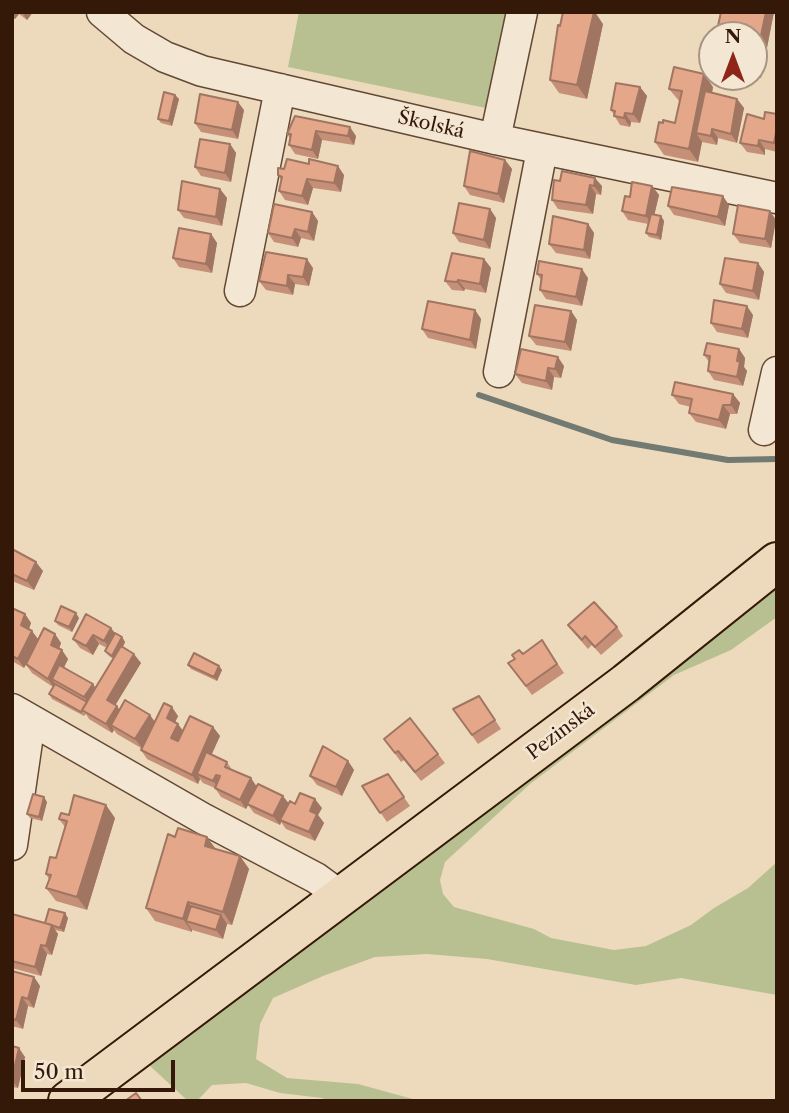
<!DOCTYPE html>
<meta charset="utf-8">
<style>
body{margin:0}
#map{position:relative;width:789px;height:1113px;overflow:hidden;background:#eddabc;font-family:"Libre Caslon Text",serif}
canvas{display:block}
.frame{position:absolute;inset:0;border:14px solid #351908;pointer-events:none}
.north{position:absolute;left:698px;top:21px;width:70px;height:70px;box-sizing:border-box;background:#f3e7d3;border:2px solid #a79582;border-radius:50%;rotate:0deg;font-size:19px;font-weight:700;line-height:28px;text-align:center;color:#351908}
.north::after{content:'';display:block;margin:auto;width:24px;height:32px;background:#8f2418;clip-path:polygon(50% 0,100% 100%,50% 72%,0 100%)}
.scale{position:absolute;left:21px;top:1060px;width:154px;height:32px;box-sizing:border-box;border:4px solid #351908;border-top:0;padding-left:9px;font-size:21px;line-height:24px;white-space:nowrap;color:#351908;-webkit-text-stroke:5px #f3e7d3;paint-order:stroke}
</style>
<div id="map">
<canvas width="789" height="1113"></canvas>
<div class="frame"></div>
<div class="north">N</div>
<div class="scale">50 m</div>
</div>
<script>
const ctx = document.querySelector('canvas').getContext('2d');
ctx.lineJoin = 'round';
function paint(path, color) { ctx.fillStyle = color; ctx.fill(path, 'evenodd'); }
const toPath = rows => new Path2D(rows.map(r => 'M' + r).join(''));
function trace(path, color, width, dash) { ctx.strokeStyle = color; ctx.lineWidth = width; ctx.lineCap = dash ? 'butt' : 'round'; ctx.setLineDash(dash || []); ctx.stroke(path); }
function write(font, color, halo, rows, align = 'center') {
  ctx.font = font + ' "Libre Caslon Text",serif'; ctx.lineWidth = 5; ctx.setLineDash([]); ctx.textBaseline = 'middle'; ctx.strokeStyle = halo; ctx.fillStyle = color; for (const [text, x, y, turn = 0] of rows) {
    ctx.save(); ctx.translate(x, y); ctx.rotate((+turn || 0) * Math.PI / 180); ctx.textAlign = isNaN(turn) ? turn : align; if (halo) ctx.strokeText(text, 0, 0); ctx.fillText(text, 0, 0); ctx.restore();
  }
}
paint(toPath([
 [299,12,506,12,486,108,288,67],
 [777,580,777,617,731,650,674,675,530,784,445,862,440,880,443,894,454,907,534,929,551,938,614,950,646,946,691,925,714,908,748,888,777,862,777,995,681,978,636,985,487,959,427,954,375,957,323,976,273,998,260,1024,256,1059,287,1078,358,1084,420,1101,329,1101,322,1098,280,1093,246,1083,212,1085,197,1101,188,1101,149,1065,314,942,756,599]
]), '#b8c091');
trace(toPath([
 [479,395,612,440,728,460,777,459]
]), '#727a71', 6);
const minor = toPath([
 [102,12,134,39,165,57,202,71,495,139,777,198],
 [495,139,522,12],
 [240,291,280,89],
 [499,372,542,150],
 [764,430,777,372],
 [12,709,202,818,316,878,342,897],
 [12,845,30,721]
]);
const major = toPath([
 [68,1101,626,683,777,562]
]);
trace(minor, '#634935', 33);
trace(major, '#351908', 42);
trace(minor, '#f3e7d3', 30);
trace(major, '#eddabc', 38);
paint(toPath([
 [12,12,33,12,27,20,19,14,15,19,12,17],
 [721,12,774,12,761,78,754,77,754,35],
 [603,24,587,99,559,93,550,80],
 [640,87,647,96,640,123,631,122,630,127,620,125,611,110],
 [713,87,712,93,737,99,744,108,737,143,718,138,717,145,702,142,698,162,664,155,655,142,675,123,680,102,669,89],
 [175,95,179,99,172,126,161,123,158,119],
 [244,110,238,139,201,132,195,123],
 [777,114,777,152,765,149,765,155,747,152,740,143,764,119],
 [295,116,356,136,354,145,322,140,318,159,295,154,289,145,290,138,287,134],
 [230,144,236,153,231,182,201,176,195,167],
 [505,160,512,169,504,203,470,195,464,186],
 [309,164,344,175,341,192,313,188,308,205,285,200,279,191,281,180,278,175,284,169],
 [560,181,602,186,601,195,596,194,593,214,558,209,552,200],
 [652,186,659,195,654,215,661,216,664,221,661,240,649,237,646,233,648,224,628,220,622,211,630,197],
 [220,189,227,198,222,226,184,218,178,210],
 [729,205,725,226,674,215,668,206],
 [490,209,496,218,490,249,459,242,453,233],
 [312,212,318,221,314,241,301,238,298,247,274,242,268,233],
 [776,220,771,248,740,243,733,234],
 [588,224,594,233,590,259,556,253,549,244],
 [211,234,217,243,212,273,179,267,173,258],
 [484,259,491,268,486,293,465,289,464,291,452,290,445,281],
 [758,263,764,272,759,300,726,293,720,284],
 [313,268,309,286,295,284,293,295,266,290,259,281],
 [537,274,588,278,582,306,546,299,540,290,541,280],
 [475,310,481,319,476,349,428,338,422,329],
 [571,311,577,320,571,351,536,345,529,336],
 [753,315,748,338,717,332,711,323],
 [739,349,745,358,744,367,747,371,743,386,714,380,708,371,709,362,704,355],
 [564,366,561,378,554,377,552,390,522,383,515,374],
 [733,394,740,403,737,414,730,414,726,429,696,422,689,413,691,407,679,404,672,395],
 [12,549,43,571,34,590,12,581],
 [12,612,25,614,31,623,29,629,38,639,55,634,61,643,59,649,68,659,64,667,93,684,95,688,113,659,108,655,105,651,107,648,99,644,93,655,80,648,73,639,86,614,122,637,125,642,123,647,141,663,115,705,119,710,150,715,155,722,178,716,175,722,183,731,213,727,220,736,211,755,227,762,232,770,257,786,289,803,322,808,318,815,324,823,315,841,286,829,281,822,280,825,254,813,248,805,246,809,221,797,215,788,203,783,200,779,198,784,147,759,141,750,141,748,117,734,114,730,112,733,89,719,86,714,84,716,52,699,49,694,53,687,32,673,26,665,24,668,12,661],
 [79,618,72,632,58,625,55,621],
 [568,625,617,627,623,636,601,655,592,645,588,649,575,634],
 [542,640,564,673,532,695,508,663,523,654],
 [188,665,219,666,222,670,217,681,191,669],
 [479,696,501,729,478,744,453,709],
 [384,739,438,754,445,763,421,781,404,760,401,762],
 [348,761,354,770,342,796,317,785,310,776],
 [388,774,410,806,387,822,362,786],
 [47,802,42,821,30,818,27,814],
 [69,815,115,818,87,910,56,901,46,888,49,879,46,874,56,858,65,827,59,819],
 [175,837,207,837,216,849,240,856,249,869,232,925,227,924,223,939,192,930,192,932,155,921,146,908],
 [12,914,45,923,68,918,64,932,55,930,58,934,52,955,47,954,41,976,12,968],
 [12,971,34,977,40,986,34,1008,28,1006,23,1029,12,1026],
 [12,1046,25,1057,18,1088,12,1087]
]), '#c59077');
paint(toPath([
 [12,12,18,12,19,14,15,19,12,15],
 [22,12,33,12,27,20],
 [594,12,595,12,603,24,587,99,577,85],
 [766,12,774,12,761,78,754,69],
 [704,74,713,87,704,135,696,133,702,142,698,162,689,149],
 [640,87,647,96,640,123,633,114],
 [175,95,179,99,172,126,169,121],
 [737,99,744,108,737,143,731,134],
 [238,102,244,110,238,139,232,130],
 [625,113,631,122,630,127,624,118],
 [350,127,356,136,354,145,348,136],
 [777,128,777,148,774,143],
 [712,129,718,138,717,145,711,136],
 [316,131,322,140,318,159,312,150],
 [759,140,765,149,765,155,758,146],
 [230,144,236,153,231,182,225,173],
 [505,160,512,169,504,203,498,194],
 [338,166,344,175,341,192,334,183],
 [595,178,602,186,601,195,594,186],
 [307,179,313,188,308,205,302,196],
 [590,185,596,194,593,214,586,205],
 [652,186,659,195,652,225,646,216],
 [220,189,227,198,222,226,216,217],
 [723,196,729,205,725,226,718,217],
 [490,209,496,218,490,249,484,240],
 [770,211,776,220,771,248,765,239],
 [312,212,318,221,314,241,308,232],
 [661,216,664,221,661,240,657,235],
 [588,224,594,233,590,259,584,250],
 [295,229,301,238,298,247,292,238],
 [211,234,217,243,212,273,206,264],
 [307,259,313,268,309,286,303,277],
 [484,259,491,268,486,293,480,284],
 [758,263,764,272,759,300,753,291],
 [582,269,588,278,582,306,576,297],
 [288,275,295,284,293,295,287,286],
 [458,280,465,289,464,291,457,282],
 [747,306,753,315,748,338,742,329],
 [475,310,481,319,476,349,470,340],
 [571,311,577,320,571,351,565,342],
 [739,349,745,358,744,367,747,371,743,386,737,377],
 [558,357,564,366,561,378,555,369],
 [548,368,554,377,552,390,546,381],
 [733,394,740,403,737,414,731,405],
 [723,405,730,414,726,429,719,420],
 [36,562,43,571,34,590,27,581],
 [76,613,79,618,72,632,69,627],
 [25,614,31,623,27,634,21,625],
 [111,628,118,637,111,650,104,641],
 [32,631,38,639,24,668,18,659],
 [55,634,61,643,57,654,51,645],
 [93,635,99,644,93,655,86,646],
 [122,637,125,642,116,660,112,656],
 [62,650,68,659,57,682,52,679,56,685,54,688,48,679],
 [134,654,141,663,113,709,107,700],
 [219,666,222,670,217,681,214,677],
 [93,684,99,693,87,702,84,697],
 [117,706,123,715,111,725,114,730,112,733,106,724],
 [172,707,178,716,173,727,167,718],
 [150,715,156,724,142,748,135,739],
 [178,724,184,732,177,747,171,738],
 [213,727,220,736,202,776,197,774,200,779,198,784,192,775],
 [348,761,354,770,342,796,336,787],
 [216,775,223,784,220,790,213,781],
 [251,778,257,787,246,809,240,800],
 [283,796,290,805,280,820,281,822,280,825,273,816],
 [44,797,47,802,42,821,39,817],
 [315,799,322,808,318,815,324,823,315,841,309,832,310,811],
 [106,805,115,818,87,910,77,897],
 [207,837,216,850,205,846],
 [240,856,249,869,232,925,223,912],
 [188,902,197,915,186,921,192,930,192,932,183,919],
 [65,913,68,918,64,932,60,928],
 [221,915,227,924,223,939,216,930],
 [52,925,58,934,52,955,46,946],
 [41,945,47,954,41,976,35,967],
 [34,977,40,986,34,1008,28,999],
 [22,997,28,1006,23,1029,16,1020],
 [19,1048,25,1057,18,1088,12,1080,12,1078]
]), '#a07561');
const building = toPath([
 [563,12,594,12,577,85,550,80,558,25,560,26,563,12],
 [721,12,766,12,754,69,754,35,716,35,721,12],
 [674,67,704,74,689,149,655,142,659,122,663,123,663,120,675,123,682,91,669,89,674,67],
 [616,83,640,87,633,114,625,113,624,118,614,116,615,111,611,110,616,83],
 [705,91,737,99,731,134,712,129,711,136,696,133,705,91],
 [164,92,175,95,169,121,158,119,164,92],
 [200,94,238,102,232,130,195,123,200,94],
 [765,112,777,114,777,128,774,143,759,140,758,146,740,143,747,114,764,119,765,112],
 [295,116,350,127,348,136,316,131,312,150,289,145,291,134,287,134,295,116],
 [200,139,230,144,225,173,195,167,200,139],
 [470,151,505,160,498,194,464,186,470,151],
 [287,159,309,164,309,159,338,166,334,183,307,179,302,196,279,191,282,177,278,175,278,168,284,169,287,159],
 [562,171,595,178,594,186,590,185,586,205,552,200,554,180,560,181,562,171],
 [182,181,220,189,216,217,178,210,182,181],
 [632,182,652,186,646,216,622,211,625,196,630,197,632,182],
 [672,187,723,196,718,217,668,206,672,187],
 [459,203,490,209,484,240,453,233,459,203],
 [274,204,312,212,308,232,295,229,292,238,268,233,274,204],
 [738,205,770,211,765,239,733,234,738,205],
 [651,214,661,216,657,235,646,233,651,214],
 [553,216,588,224,584,250,549,244,553,216],
 [179,228,211,234,206,264,173,258,179,228],
 [266,252,307,259,303,277,288,275,287,286,259,281,266,252],
 [452,253,484,259,480,284,458,280,457,282,445,281,452,253],
 [725,258,758,263,753,291,720,284,725,258],
 [539,261,582,269,576,297,540,290,542,275,537,274,539,261],
 [714,300,747,306,742,329,711,323,714,300],
 [428,301,475,310,470,340,422,329,428,301],
 [535,305,571,311,565,342,529,336,535,305],
 [707,343,739,349,737,361,740,362,737,377,708,371,710,356,704,355,707,343],
 [521,349,558,357,555,369,548,368,546,381,515,374,521,349],
 [675,382,733,394,731,405,723,405,719,420,689,413,692,399,672,395,675,382],
 [12,549,36,562,27,581,12,574,12,549],
 [594,602,617,627,595,647,585,636,582,640,568,625,594,602],
 [61,606,76,613,69,627,55,621,61,606],
 [14,609,25,614,21,625,32,631,18,659,12,656,12,612,14,609],
 [86,614,111,628,104,641,93,635,86,646,73,639,86,614],
 [44,628,55,634,51,645,62,650,48,679,26,664,44,628],
 [115,633,122,637,112,656,105,651,115,633],
 [542,640,557,664,526,686,508,663,515,659,512,655,519,650,523,654,542,640],
 [121,646,134,654,107,700,117,706,106,724,82,710,121,646],
 [194,653,219,666,214,677,188,665,194,653],
 [59,665,93,684,84,697,52,679,59,665],
 [55,684,87,702,81,712,49,694,55,684],
 [479,696,495,720,472,735,453,709,479,696],
 [125,700,150,715,135,739,111,725,125,700],
 [164,703,172,707,167,718,178,724,171,738,178,741,190,716,213,727,192,775,141,750,164,703],
 [410,718,438,754,415,772,398,751,395,753,384,739,410,718],
 [323,746,348,761,336,787,310,776,323,746],
 [206,752,227,762,225,767,251,778,240,800,215,788,220,776,216,775,213,781,197,774,206,752],
 [388,774,404,797,380,813,362,786,388,774],
 [258,784,283,796,273,816,247,804,258,784],
 [300,793,315,799,310,811,317,814,309,832,280,820,290,801,295,804,300,793],
 [33,794,44,797,39,817,27,814,33,794],
 [74,795,106,805,77,897,46,888,51,875,46,874,50,857,56,858,67,821,59,819,61,813,69,815,74,795],
 [178,828,207,837,205,846,240,856,223,912,188,902,183,919,146,908,168,834,175,837,178,828],
 [191,906,221,915,216,930,186,921,191,906],
 [49,909,65,913,60,928,45,923,49,909],
 [12,914,52,925,46,946,41,945,35,967,12,961,12,914],
 [12,971,34,977,28,999,22,997,16,1020,12,1019,12,971],
 [12,1046,19,1048,12,1078,12,1046],
 [136,1093,142,1101,125,1101,136,1093]
]);
paint(building, '#e5a78a');
trace(building, '#a07561', 2);
write('19px', '#351908', '#f3e7d3', [
 ["Školská",431,125,13],
 ["Pezinská",561,732,-37]
]);
</script>
